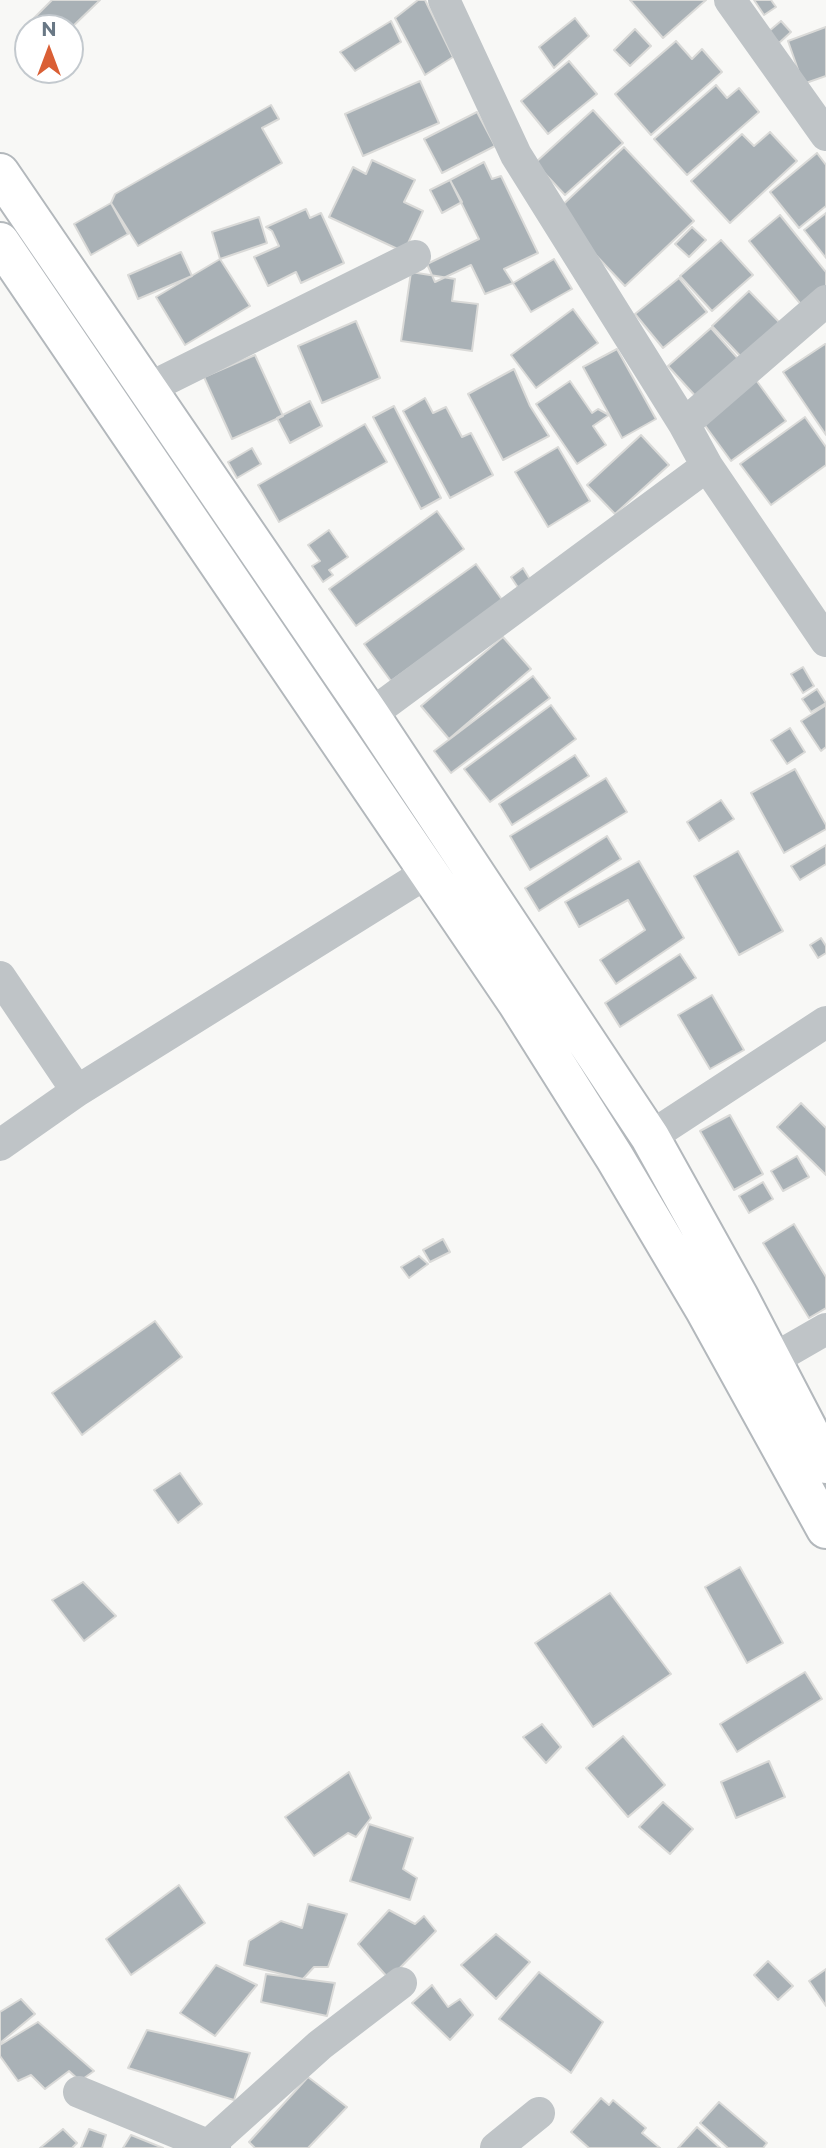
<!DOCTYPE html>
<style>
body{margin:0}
#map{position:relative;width:826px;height:2148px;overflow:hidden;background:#f8f8f6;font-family:Montserrat,sans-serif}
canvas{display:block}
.north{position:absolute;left:14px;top:14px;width:70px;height:70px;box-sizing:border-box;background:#fff;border:2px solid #c3c9ce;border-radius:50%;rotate:0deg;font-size:19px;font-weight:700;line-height:28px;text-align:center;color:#697885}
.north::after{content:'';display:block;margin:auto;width:24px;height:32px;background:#da5f35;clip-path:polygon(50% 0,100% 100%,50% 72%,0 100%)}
</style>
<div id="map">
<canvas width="826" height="2148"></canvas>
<div class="north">N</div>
</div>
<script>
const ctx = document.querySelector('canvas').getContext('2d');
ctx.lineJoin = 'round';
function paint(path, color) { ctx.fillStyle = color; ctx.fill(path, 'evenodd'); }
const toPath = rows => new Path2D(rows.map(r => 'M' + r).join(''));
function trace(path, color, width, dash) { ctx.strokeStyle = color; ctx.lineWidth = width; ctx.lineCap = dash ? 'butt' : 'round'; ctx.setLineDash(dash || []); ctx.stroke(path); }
const building = toPath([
 [52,0,100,0,70,29,31,28,28,24,52,0],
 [418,0,425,0,453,57,425,75,395,18,418,0],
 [630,0,706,0,663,38,630,0],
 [754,0,771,0,776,7,764,15,754,0],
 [575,18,589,36,554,68,539,47,575,18],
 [391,21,401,42,355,71,340,52,391,21],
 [781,21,791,32,779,43,768,32,781,21],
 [826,27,826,76,803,84,788,41,826,27],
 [635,29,651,46,630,66,614,50,635,29],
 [676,41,692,59,702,49,722,72,651,135,615,94,676,41],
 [569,61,597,94,548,134,521,101,569,61],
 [420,81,439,123,363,156,345,114,420,81],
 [716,85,727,98,739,88,759,112,687,175,654,139,716,85],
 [271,105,279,119,262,128,282,163,138,246,111,203,115,194,271,105],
 [593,110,623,143,565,195,535,163,593,110],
 [477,112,495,146,442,173,424,139,477,112],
 [770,132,797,161,730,223,691,181,742,134,754,146,770,132],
 [624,147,694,221,625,286,555,212,624,147],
 [817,153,826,165,826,206,799,228,770,192,817,153],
 [372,160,415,180,404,202,423,211,404,252,329,217,353,167,366,174,372,160],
 [484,162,492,179,501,176,538,253,504,269,513,283,485,294,471,265,435,282,427,264,479,239,450,180,484,162],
 [450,180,462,202,442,213,430,190,450,180],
 [111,203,128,234,91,255,74,224,111,203],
 [306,209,310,218,321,213,344,263,301,283,296,272,268,286,254,257,279,246,272,231,266,227,306,209],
 [826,213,826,258,804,230,826,213],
 [780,215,826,272,826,287,803,307,749,241,780,215],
 [259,217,267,243,220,259,212,232,259,217],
 [692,227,706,240,689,257,675,244,692,227],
 [721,240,753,275,712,311,680,276,721,240],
 [181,252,192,276,138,299,128,275,181,252],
 [220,259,250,306,185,345,156,297,220,259],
 [554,259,572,289,531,312,513,283,554,259],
 [411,272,455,279,452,301,478,304,472,351,401,341,411,272],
 [679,278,707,312,663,348,635,314,679,278],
 [749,291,782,325,744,360,712,326,749,291],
 [573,309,598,343,536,388,511,355,573,309],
 [356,321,380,378,322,403,298,346,356,321],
 [711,328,741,362,699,400,668,366,711,328],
 [825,344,826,345,826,435,783,372,825,344],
 [617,349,656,419,622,438,583,367,617,349],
 [255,355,283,416,232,439,204,377,255,355],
 [514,369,530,406,549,436,503,460,468,394,514,369],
 [756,380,786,421,731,461,701,420,756,380],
 [570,381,592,413,598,409,609,415,593,426,606,445,577,464,536,404,570,381],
 [425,398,433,413,446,407,462,437,471,433,493,475,450,498,403,411,425,398],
 [310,401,322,426,290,443,277,418,310,401],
 [394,406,441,498,421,509,373,417,394,406],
 [805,417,826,447,826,465,771,505,740,464,805,417],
 [365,424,387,462,279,522,258,485,365,424],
 [641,435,669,465,615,514,587,485,641,435],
 [558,447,590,501,548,527,515,472,558,447],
 [252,448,261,464,237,478,228,462,252,448],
 [437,511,464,549,356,626,329,589,437,511],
 [329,530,348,557,329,570,333,575,323,582,312,566,320,561,308,545,329,530],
 [476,564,503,601,391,681,364,644,476,564],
 [523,568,531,581,519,589,511,577,523,568],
 [503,637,531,669,449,739,421,706,503,637],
 [803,667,814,686,803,693,791,674,803,667],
 [533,676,550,698,451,773,434,751,533,676],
 [817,689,826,703,811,712,802,699,817,689],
 [551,705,576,739,490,802,464,769,551,705],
 [826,705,826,747,821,751,801,721,826,705],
 [790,728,805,752,787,764,771,740,790,728],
 [575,755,589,776,512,825,499,804,575,755],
 [795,769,826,825,826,829,784,853,751,793,795,769],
 [606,778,627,812,530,870,510,836,606,778],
 [721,800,734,819,699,841,687,822,721,800],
 [607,836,621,859,539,911,525,888,607,836],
 [826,845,826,864,800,880,791,866,826,845],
 [738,851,783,931,739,955,694,876,738,851],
 [639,861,684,938,616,984,600,960,645,930,628,900,579,927,565,902,639,861],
 [821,938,826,946,826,953,818,958,810,945,821,938],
 [680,954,696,978,620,1027,605,1003,680,954],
 [712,995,744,1050,710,1069,678,1015,712,995],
 [801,1103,826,1128,826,1175,777,1127,801,1103],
 [730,1115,763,1174,734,1190,700,1131,730,1115],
 [797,1156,809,1177,783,1191,771,1171,797,1156],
 [763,1182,773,1199,749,1213,739,1196,763,1182],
 [794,1224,826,1277,826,1308,809,1318,763,1243,794,1224],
 [443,1239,450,1252,430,1262,423,1250,443,1239],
 [419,1256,428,1264,409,1278,401,1267,419,1256],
 [155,1321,182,1357,82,1435,52,1393,155,1321],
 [180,1473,202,1504,178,1523,154,1490,180,1473],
 [740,1567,783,1643,747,1663,705,1587,740,1567],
 [83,1582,116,1616,84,1641,52,1600,83,1582],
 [610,1593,671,1674,593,1727,535,1643,610,1593],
 [805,1672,822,1699,737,1752,720,1724,805,1672],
 [542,1724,561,1747,546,1763,523,1737,542,1724],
 [623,1736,665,1785,628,1817,586,1768,623,1736],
 [769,1761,785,1797,736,1818,721,1782,769,1761],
 [349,1772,371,1818,356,1837,348,1833,314,1856,285,1817,349,1772],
 [663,1802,693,1829,670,1854,639,1827,663,1802],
 [369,1824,413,1838,403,1869,417,1878,410,1900,350,1881,369,1824],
 [179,1885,205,1923,131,1975,106,1939,179,1885],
 [308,1904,347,1914,328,1967,314,1967,303,1979,244,1965,249,1941,281,1921,302,1928,308,1904],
 [389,1910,415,1924,424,1916,436,1931,389,1979,358,1944,389,1910],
 [496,1934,530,1962,496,1999,461,1965,496,1934],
 [768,1961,793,1986,778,2000,754,1975,768,1961],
 [216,1965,257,1985,215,2036,180,2013,216,1965],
 [826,1969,826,2006,809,1981,826,1969],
 [539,1972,603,2022,571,2073,499,2019,539,1972],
 [266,1974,335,1983,327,2016,261,2002,266,1974],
 [432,1985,448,2007,460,1999,473,2015,450,2040,412,2003,432,1985],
 [21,1999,35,2014,0,2043,0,2012,21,1999],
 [38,2022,94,2071,80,2081,69,2071,45,2089,31,2075,18,2081,0,2056,0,2045,38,2022],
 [147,2030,250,2053,234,2100,128,2068,147,2030],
 [308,2077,347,2107,308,2148,255,2148,249,2142,308,2077],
 [601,2098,609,2105,613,2100,646,2128,642,2133,660,2148,589,2148,571,2132,601,2098],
 [719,2102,767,2143,763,2148,728,2148,700,2123,719,2102],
 [697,2127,720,2148,678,2148,697,2127],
 [63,2129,77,2143,72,2148,40,2148,63,2129],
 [89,2129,106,2135,102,2148,81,2148,89,2129],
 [131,2135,163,2148,123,2148,131,2135]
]);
paint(building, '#a9b1b6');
trace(building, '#dadad8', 2);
const major = toPath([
 [0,173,370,715,650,1137,739,1297,826,1464],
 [0,242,518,1004,615,1158,705,1310,826,1529]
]);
trace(major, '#b3b8bc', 42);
trace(toPath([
 [444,0,516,155,684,424,707,466,826,641],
 [730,0,826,135],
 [147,389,415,256],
 [684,424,826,301],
 [370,715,707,466],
 [0,977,77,1091],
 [650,1137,826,1022],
 [0,1145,77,1091,428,872],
 [772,1360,826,1329],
 [79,2092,215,2148],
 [210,2144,320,2045,401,1983],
 [496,2148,539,2113]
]), '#bfc4c7', 32);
trace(major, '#fff', 38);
</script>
